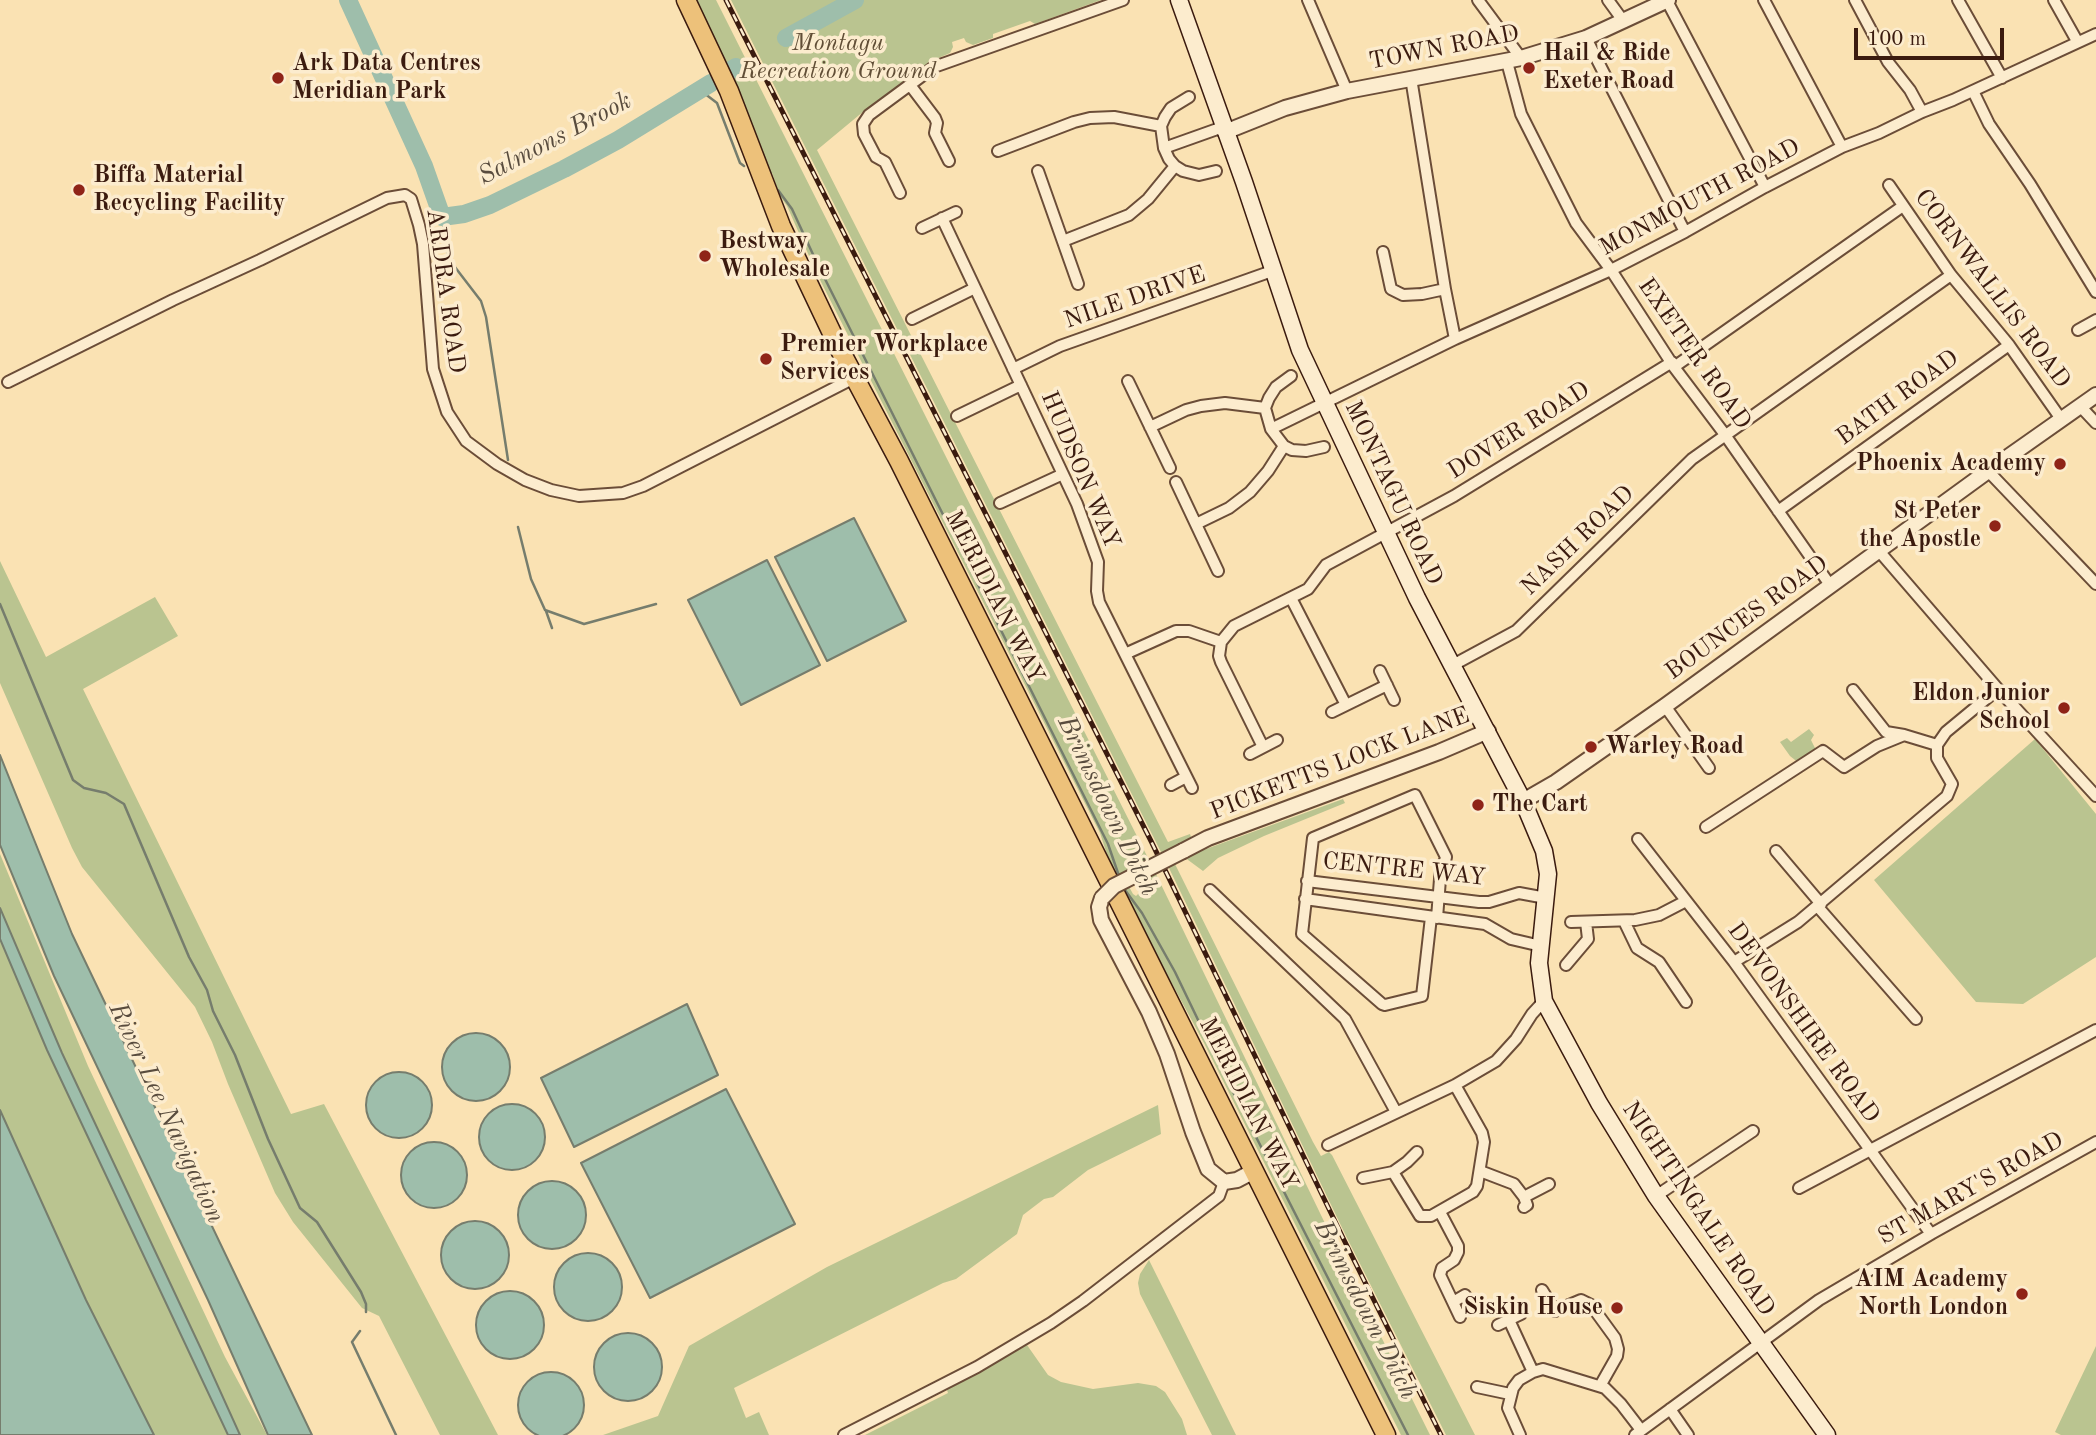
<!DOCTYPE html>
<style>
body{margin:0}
#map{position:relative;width:2096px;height:1435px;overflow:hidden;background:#fae2b3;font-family:"Old Standard TT",serif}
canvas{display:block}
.scale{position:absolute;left:1854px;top:28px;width:150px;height:32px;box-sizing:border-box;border:4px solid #3b1b0f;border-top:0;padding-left:9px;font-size:21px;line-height:24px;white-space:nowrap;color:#3b1b0f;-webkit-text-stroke:5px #fcecce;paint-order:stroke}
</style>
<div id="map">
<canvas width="2096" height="1435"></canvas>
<div class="scale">100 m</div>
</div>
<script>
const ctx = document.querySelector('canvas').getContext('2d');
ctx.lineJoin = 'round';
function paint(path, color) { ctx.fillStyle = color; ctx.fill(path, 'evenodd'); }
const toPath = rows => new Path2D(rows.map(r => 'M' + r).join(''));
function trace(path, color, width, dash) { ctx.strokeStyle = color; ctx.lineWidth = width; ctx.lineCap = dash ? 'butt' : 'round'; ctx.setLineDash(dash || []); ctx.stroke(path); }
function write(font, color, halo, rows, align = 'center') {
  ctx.font = font + ' "Old Standard TT",serif'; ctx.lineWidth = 7; ctx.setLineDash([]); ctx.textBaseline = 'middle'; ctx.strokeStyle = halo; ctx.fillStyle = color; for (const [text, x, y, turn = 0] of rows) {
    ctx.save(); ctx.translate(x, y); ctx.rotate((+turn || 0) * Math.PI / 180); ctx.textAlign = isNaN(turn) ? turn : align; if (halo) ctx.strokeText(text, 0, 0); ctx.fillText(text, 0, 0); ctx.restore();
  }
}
paint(toPath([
 [693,0,716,0,1149,860,1122,874,1133,894,1136,896,1141,891,1137,883,1155,872,1335,1244,1430,1435,1401,1435,1204,1043,1114,876,1100,833,817,274,787,206,780,196,772,173,768,174],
 [731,0,1101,0,1035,24,1030,21,993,34,993,38,973,45,966,42,964,38,952,42,953,47,950,53,936,59,867,111,864,111,817,150,1168,842,1190,834,1191,837,1189,839,1162,854],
 [0,561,46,657,155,597,178,636,83,689,291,1114,324,1104,498,1435,440,1435,379,1316,362,1308,293,1222,275,1193,228,1084,212,1042,195,1007,82,867,72,848,0,683],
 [1809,729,1814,735,1811,740,1816,750,1800,764,1790,756,1780,742,1787,738,1791,742],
 [2035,739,2096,814,2096,957,2023,1004,1976,1002,1874,880],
 [1343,799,1345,803,1264,836,1218,858,1203,871,1184,857],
 [0,854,88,1066,225,1357,267,1435,240,1435,202,1351,62,1053,0,908],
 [1174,862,1313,1142,1321,1156,1329,1152,1332,1155,1475,1435,1446,1435,1347,1238,1168,866],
 [0,939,47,1050,228,1435,154,1435,86,1300,0,1110],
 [1158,1105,1161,1134,1088,1170,1053,1197,1044,1199,1023,1215,1017,1234,956,1279,943,1283,734,1388,746,1418,759,1412,769,1435,603,1435,658,1416,689,1346,827,1267],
 [1149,1260,1236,1435,1212,1435,1140,1294,1138,1283,1140,1274],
 [1027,1345,1048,1375,1061,1382,1093,1389,1138,1383,1156,1386,1165,1392,1182,1419,1187,1435,865,1435,948,1393,947,1390],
 [2096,1346,2096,1435,2061,1435,2055,1432]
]), '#bac490');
const water = toPath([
 [854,518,906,621,827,661,775,557,854,518],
 [767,560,820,665,741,705,688,600,767,560],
 [0,755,72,934,312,1435,268,1435,208,1300,54,976,0,845,0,755],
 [0,908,62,1053,202,1351,240,1435,228,1435,47,1050,0,939,0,908],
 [687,1004,718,1075,574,1147,541,1078,687,1004],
 '442 1067a34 34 0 1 1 68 0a34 34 0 1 1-68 0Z',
 '366 1105a33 33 0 1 1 66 0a33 33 0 1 1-66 0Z',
 [726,1089,795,1224,650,1298,581,1163,726,1089],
 '479 1137a33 33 0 1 1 66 0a33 33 0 1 1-66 0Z',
 [0,1110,86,1300,154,1435,0,1435,0,1110],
 '401 1175a33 33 0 1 1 66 0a33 33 0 1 1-66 0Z',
 '518 1215a34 34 0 1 1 68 0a34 34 0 1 1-68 0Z',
 '441 1255a34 34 0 1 1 68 0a34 34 0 1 1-68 0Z',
 '554 1287a34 34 0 1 1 68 0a34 34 0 1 1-68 0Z',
 '476 1325a34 34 0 1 1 68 0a34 34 0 1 1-68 0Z',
 '594 1367a34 34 0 1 1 68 0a34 34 0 1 1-68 0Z',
 '518 1405a33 33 0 1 1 66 0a33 33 0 1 1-66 0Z'
]);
paint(water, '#9ebeab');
trace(water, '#767d6d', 2);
trace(toPath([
 [700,90,717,103,740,163,744,166],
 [778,190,792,209,817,263,1108,844,1119,876],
 [442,217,448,258,481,301,486,317,508,460],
 [518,527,531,579,545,610,584,624,656,604],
 [0,604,73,780,84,788,106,793,124,804,189,957,207,990,213,1011,235,1055,268,1139,300,1208,317,1222,361,1292,366,1304,366,1312],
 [546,611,552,628],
 [1122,886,1142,913,1175,972,1226,1078,1408,1435],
 [360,1331,352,1342,396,1435]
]), '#767d6d', 2.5);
trace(toPath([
 [348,0,424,166,442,217,464,214,490,205,564,169,618,140,711,83],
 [786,38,855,0],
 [731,70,736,67]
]), '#9ebeab', 18);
const minor = toPath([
 [1308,0,1347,91],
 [1478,0,1521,58],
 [1608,0,1624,22],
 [1764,0,1842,147],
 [1855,0,1888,62,1910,90,1922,112],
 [1958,0,2002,78],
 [2054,0,2077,41],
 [1667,1,1765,187],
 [1586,38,1685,232],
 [1507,62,1521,114,1576,223,1611,270,1674,367,1723,432,1830,585],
 [1411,78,1445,289,1455,339],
 [910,85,935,118,937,123,935,133,949,161],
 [1973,91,1989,124,2030,184,2096,292],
 [1189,97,1171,108,1165,117,1161,126,1164,148,1169,159,1175,166,1183,171,1199,175,1216,171],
 [1164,148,1223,127],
 [998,151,1074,122,1090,118,1114,117,1161,126],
 [1038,171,1078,284],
 [1889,185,1951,275,2009,345,2061,419],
 [900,193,885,162,876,157,864,134,863,124,869,115,934,67,1123,0],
 [942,218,1077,504,1098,562,1097,591,1099,602,1192,788],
 [922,228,956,212],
 [1063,241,1129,215,1148,199,1175,166],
 [1383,252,1391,289,1403,295,1422,294,1445,289],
 [912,319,975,288],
 [2078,330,2096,320],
 [1674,367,1903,206],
 [1013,369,1060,346,1272,271],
 [1291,376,1276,387,1269,398,1265,408,1271,429,1284,446,1292,450,1306,451,1324,447],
 [1128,381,1170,468],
 [8,382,173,300,260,260,387,198,405,195,411,199,419,225,423,244,433,369,447,412,466,441,497,464,525,480,551,490,579,496,623,493,643,486,854,378],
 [2080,406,2096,423],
 [957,416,1021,385],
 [1150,427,1186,410,1201,406,1225,403,1265,408],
 [1271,429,1455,339,1611,270,1685,232,1765,187,1842,147,1879,133,1922,112,1953,100,2096,34],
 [1988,471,2096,584],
 [1176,482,1218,571],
 [1000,503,1063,474],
 [1778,511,2009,345],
 [1196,524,1229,508,1250,492,1268,471,1284,446],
 [1879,551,1998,689,2096,796],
 [1291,598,1346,705],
 [1221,642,1219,656,1221,662,1263,747],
 [1125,654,1176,631,1189,631,1221,642,1234,626,1308,589,1326,565,1454,496,1672,362],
 [1453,665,1516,631,1692,459,1951,275],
 [1380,671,1394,700],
 [1853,690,1886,732,1904,735,1937,745],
 [1665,706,1709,768],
 [1332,712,1387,685],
 [1250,754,1277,740],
 [1171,785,1186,777],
 [1706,827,1823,751,1844,767,1877,746,1904,735],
 [1638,839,1734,962,1931,1234],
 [1776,851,1821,904],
 [1307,881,1479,902,1489,902,1519,893,1546,898],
 [1210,890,1345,1019,1396,1112],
 [1305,899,1485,924,1511,939,1541,946],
 [1818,907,1916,1019],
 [1431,917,1422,996,1385,1005,1382,1004,1302,934,1313,838,1415,795,1446,857,1445,861,1441,866,1437,918],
 [1624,921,1637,948,1659,962,1686,1002],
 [1571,922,1635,920,1659,915,1686,901],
 [1734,962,1798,922,1947,796,1952,784,1937,758,1937,745,1946,732,1998,689],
 [1566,965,1588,939,1586,922],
 [1328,1145,1455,1085,1496,1061,1516,1039,1532,1014,1544,1001],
 [1480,1171,1514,1184,1524,1197,1527,1205,1524,1207],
 [1393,1172,1420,1216,1431,1216,1473,1192,1477,1186,1484,1142,1482,1133,1455,1085],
 [1363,1178,1393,1172,1407,1162,1417,1152],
 [1799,1188,2096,1030],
 [1656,1196,1753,1131],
 [1524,1197,1549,1184],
 [1440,1212,1458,1246,1458,1252,1454,1260,1442,1268,1440,1275,1460,1317],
 [1542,1290,1555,1311,1581,1300,1591,1305,1615,1338,1618,1349,1617,1356,1600,1386],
 [1453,1302,1465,1295],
 [1509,1320,1533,1372],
 [1498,1325,1521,1314],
 [1477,1387,1510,1394],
 [1670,1409,1688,1435],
 [844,1435,977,1367,1051,1323,1083,1301,1219,1196,1224,1182],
 [1520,1435,1508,1408,1513,1388,1519,1380,1533,1372,1543,1369,1605,1388,1621,1404,1641,1430],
 [1635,1435,1819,1300,1931,1234,2096,1142]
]);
const tertiary = toPath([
 [1225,132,1285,108,1347,91,1521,58,1586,38,1668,0],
 [1523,801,1556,782,1665,706,1988,471,2096,395],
 [1183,851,1208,838,1439,752,1488,731],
 [1102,898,1099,907,1101,920,1149,1012,1167,1054,1193,1132,1208,1169,1224,1182,1237,1180,1254,1171]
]);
const secondary = toPath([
 [1179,0,1244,182,1300,350,1417,598,1523,801,1544,851,1548,874,1539,963,1544,1001,1599,1103,1656,1196,1827,1435]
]);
const primary = toPath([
 [686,0,729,91,781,226,840,350,899,461,1386,1435]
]);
trace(minor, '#6b4d38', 14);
trace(tertiary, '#6b4d38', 18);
trace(secondary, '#3b1b0f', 19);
trace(primary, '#3b1b0f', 21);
trace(minor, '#fcecce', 10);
trace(tertiary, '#fcecce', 14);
trace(secondary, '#fcecce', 16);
trace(primary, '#edc17a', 18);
const rail = toPath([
 [726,0,1151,841,1344,1240,1441,1435]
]);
trace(rail, '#3b1b0f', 5);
trace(rail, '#fcecce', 2.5, [8]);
const tertiaryBridge = toPath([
 [1102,898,1114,886,1183,851]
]);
trace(tertiaryBridge, '#6b4d38', 18, []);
trace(tertiaryBridge, '#fcecce', 14);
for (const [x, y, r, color] of [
 [1529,68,7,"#8f2418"],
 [278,78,7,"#8f2418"],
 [79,190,7,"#8f2418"],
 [705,256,7,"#8f2418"],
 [766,359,7,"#8f2418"],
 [2060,464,7,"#8f2418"],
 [1995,526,7,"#8f2418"],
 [2064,708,7,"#8f2418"],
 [1591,747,7,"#8f2418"],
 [1478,805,7,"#8f2418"],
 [2022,1294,7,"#8f2418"],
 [1617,1308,7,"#8f2418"]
]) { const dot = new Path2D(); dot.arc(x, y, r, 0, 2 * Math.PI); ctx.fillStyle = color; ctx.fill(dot); trace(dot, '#fcecce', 2.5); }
write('italic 24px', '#614e36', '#fcecce', [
 ["Montagu",838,44],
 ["Recreation Ground",838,72]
]);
write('24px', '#3b1b0f', '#fcecce', [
 ["TOWN ROAD",1444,48,-11],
 ["MONMOUTH ROAD",1700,198,-28],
 ["CORNWALLIS ROAD",1992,289,53],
 ["ARDRA ROAD",445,291,82],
 ["NILE DRIVE",1135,298,-19],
 ["EXETER ROAD",1694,354,55],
 ["BATH ROAD",1898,398,-36],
 ["DOVER ROAD",1519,431,-32],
 ["HUDSON WAY",1080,470,67],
 ["MONTAGU ROAD",1393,493,65],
 ["NASH ROAD",1578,541,-44],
 ["MERIDIAN WAY",994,597,63],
 ["BOUNCES ROAD",1747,618,-36],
 ["PICKETTS LOCK LANE",1340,764,-21],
 ["CENTRE WAY",1404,870,6],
 ["DEVONSHIRE ROAD",1803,1023,54],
 ["MERIDIAN WAY",1248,1104,63],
 ["ST MARY'S ROAD",1971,1189,-29],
 ["NIGHTINGALE ROAD",1698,1209,56]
]);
write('bold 24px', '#3b1b0f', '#fcecce', [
 ["Hail & Ride",1543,54],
 ["Exeter Road",1543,82],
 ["Ark Data Centres",292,64],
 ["Meridian Park",292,92],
 ["Biffa Material",93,176],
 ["Recycling Facility",93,204],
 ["Bestway",719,242],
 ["Wholesale",719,270],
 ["Premier Workplace",780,345],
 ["Services",780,373],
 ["Phoenix Academy",2046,464,"right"],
 ["St Peter",1981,512,"right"],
 ["the Apostle",1981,540,"right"],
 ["Eldon Junior",2050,694,"right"],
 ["School",2050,722,"right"],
 ["Warley Road",1605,747],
 ["The Cart",1492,805],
 ["AIM Academy",2008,1280,"right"],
 ["North London",2008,1308,"right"],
 ["Siskin House",1603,1308,"right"]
], 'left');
write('italic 26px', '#594c3e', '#fcecce', [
 ["Salmons Brook",555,139,-28],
 ["Brimsdown Ditch",1107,806,64],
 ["River Lee Navigation",166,1113,65],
 ["Brimsdown Ditch",1365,1310,63]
]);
</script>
